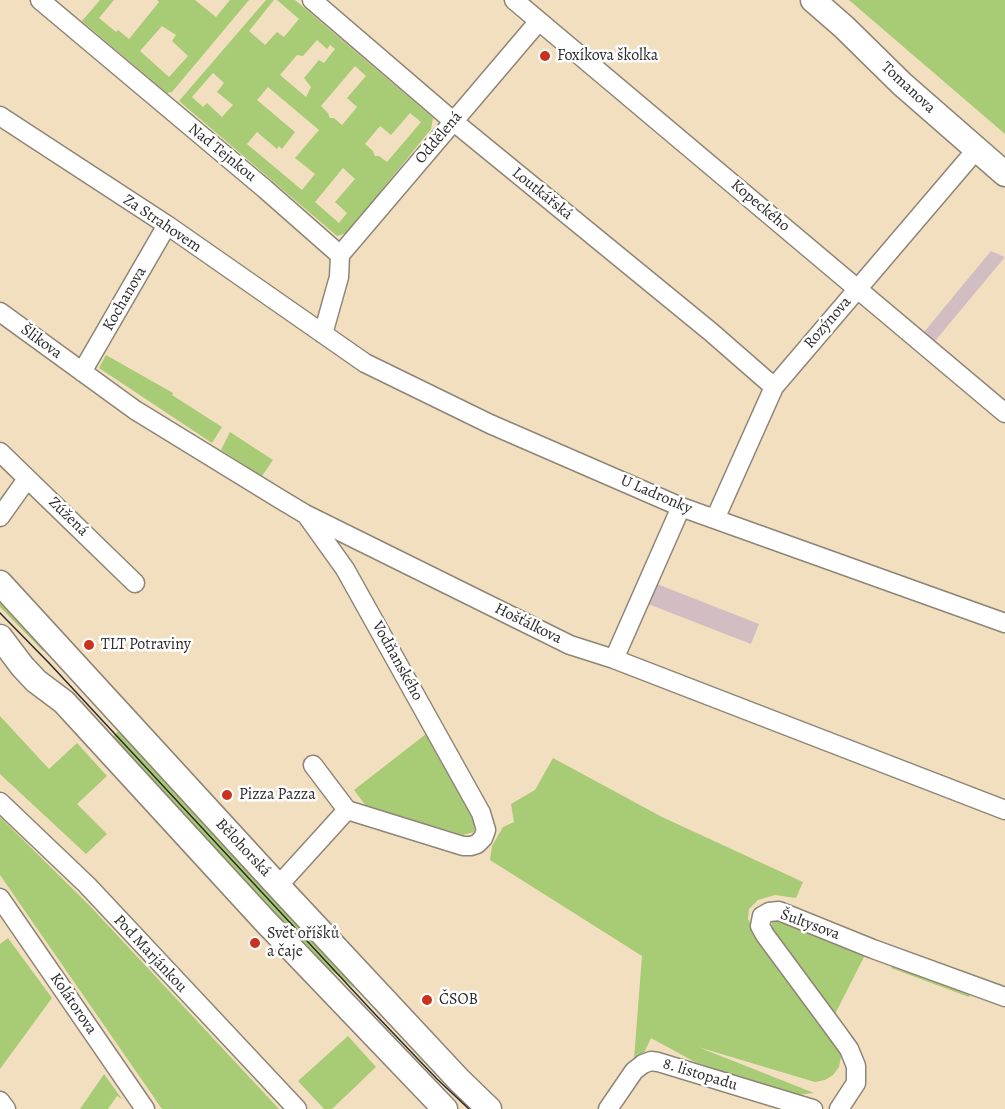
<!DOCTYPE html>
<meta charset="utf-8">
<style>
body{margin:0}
canvas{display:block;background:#f2dfc0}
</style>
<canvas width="1005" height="1109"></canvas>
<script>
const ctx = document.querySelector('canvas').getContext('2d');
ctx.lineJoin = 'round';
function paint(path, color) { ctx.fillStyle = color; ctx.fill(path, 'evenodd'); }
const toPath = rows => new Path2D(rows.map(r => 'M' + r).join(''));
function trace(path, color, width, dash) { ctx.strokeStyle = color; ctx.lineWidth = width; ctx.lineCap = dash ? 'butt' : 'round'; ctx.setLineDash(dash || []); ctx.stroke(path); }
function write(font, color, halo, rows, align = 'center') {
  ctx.font = font + ' Alegreya,serif'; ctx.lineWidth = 5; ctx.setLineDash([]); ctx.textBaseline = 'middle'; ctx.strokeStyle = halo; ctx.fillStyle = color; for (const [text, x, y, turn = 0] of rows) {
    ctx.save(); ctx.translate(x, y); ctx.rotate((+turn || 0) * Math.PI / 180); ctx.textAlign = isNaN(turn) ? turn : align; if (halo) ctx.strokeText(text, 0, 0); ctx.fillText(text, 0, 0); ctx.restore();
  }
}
paint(toPath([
 [991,251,1005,257,935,341,924,332],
 [657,584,759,624,751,644,648,604]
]), '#d2bec2');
paint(toPath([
 [100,0,114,0,99,18,116,32,118,30,129,39,159,2,157,0,195,0,216,17,230,0,249,0,172,92,167,93,82,21],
 [162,26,176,35,172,41,188,56,169,77,140,51],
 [266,0,274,0,249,31,265,45,277,32,284,37,299,19,277,0,295,0,433,118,431,129,347,233,337,236,179,101],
 [317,40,327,49,330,45,335,49,324,63,319,60,304,78,311,87,306,97,280,75,297,55,303,56],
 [355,66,366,76,347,98,357,107,342,125,334,118,330,118,328,113,321,106],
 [213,73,224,83,217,92,233,105,222,117,207,103,203,107,192,97],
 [268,87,319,130,295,158,315,174,302,190,247,144,257,132,277,149,279,146,282,149,295,132,257,100],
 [410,113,421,122,387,162,379,156,375,156,373,151,365,144,380,126,391,135],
 [343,168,355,179,335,202,347,213,339,223,315,202],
 [849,0,1005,0,1005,134],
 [106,355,173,393,172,395,222,427,212,443,99,368],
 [230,432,273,460,262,476,221,450],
 [0,591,50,644,43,651,0,607],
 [0,716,49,769,77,743,107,776,77,804,107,834,86,854,0,774],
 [125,725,444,1079,360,992,297,945,107,742],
 [426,734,476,822,474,832,463,835,366,806,354,790],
 [553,758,662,817,803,882,796,898,775,895,758,900,749,909,748,919,761,943,839,1047,841,1057,839,1067,833,1075,825,1080,815,1082,698,1047,814,1093,797,1095,736,1076,695,1062,651,1038,645,1051,637,1061,634,1059,642,956,490,860,492,846,503,827,514,822,511,804,535,790],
 [0,817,89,905,279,1109,162,1109,0,875],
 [777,920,865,955,835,1014,776,934,772,928,772,922],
 [8,938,52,998,0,1069,0,944],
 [893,965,970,994,969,997,891,968],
 [348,1036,376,1067,332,1109,324,1109,298,1081],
 [104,1074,122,1099,117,1096,108,1109,80,1109]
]), '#a8cb75');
const minor = toPath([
 [40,0,265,189,340,255],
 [312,0,453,121,711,332,774,387],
 [514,0,1005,413],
 [0,116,167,225,365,363,490,424,681,507,1005,623],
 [340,255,539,21],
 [0,312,135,410,280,499,305,514,570,645,614,659,1005,810],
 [323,334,339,277,340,255],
 [82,372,167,225],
 [0,452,135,583],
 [307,516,345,569,481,813,486,830,483,838,477,844,471,846,463,846,347,810,313,765],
 [0,517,27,479],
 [715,519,774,387,976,150],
 [614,659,681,507],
 [0,802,87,885,297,1109],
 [278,886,347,810],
 [0,898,145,1109],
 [0,1101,6,1109],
 [608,1109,634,1071,643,1064,651,1061,658,1062,813,1109],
 [839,1109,856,1083,856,1066,849,1049,833,1027,765,935,760,926,762,916,769,912,779,911,873,949,1005,997]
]);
const tertiary = toPath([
 [813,0,844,27,902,84,1005,174],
 [0,583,278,886,459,1080,489,1109],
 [0,637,22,666,36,681,64,702,264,920,445,1109]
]);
trace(minor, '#8e8576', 21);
trace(tertiary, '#8e8576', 27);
trace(minor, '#fff', 18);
trace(tertiary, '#fff', 24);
trace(toPath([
 [0,613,49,663,373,1012,437,1079,469,1109]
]), '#2b2b2b', 1.5);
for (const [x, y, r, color] of [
 [545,56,6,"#c8321e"],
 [89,645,6,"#c8321e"],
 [227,795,6,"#c8321e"],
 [255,943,6,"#c8321e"],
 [427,1000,6,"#c8321e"]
]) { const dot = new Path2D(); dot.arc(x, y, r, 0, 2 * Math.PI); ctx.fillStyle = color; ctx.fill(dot); trace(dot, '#fff', 2); }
write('16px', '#2b2b2b', '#fff', [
 ["Foxíkova školka",557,56],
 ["TLT Potraviny",101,645],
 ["Pizza Pazza",239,795],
 ["Svět oříšků",267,934],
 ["a čaje",267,952],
 ["ČSOB",439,1000]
], 'left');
write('16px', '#2b2b2b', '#fff', [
 ["Tomanova",908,88,43],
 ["Oddělená",439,138,-50],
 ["Nad Tejnkou",222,153,39],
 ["Loutkářská",542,194,39],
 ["Kopeckého",760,206,40],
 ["Za Strahovem",162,224,34],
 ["Kochanova",125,299,-60],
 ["Rozýnova",828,323,-49],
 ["Šlikova",41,342,36],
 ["U Ladronky",656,495,23],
 ["Zúžená",68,517,44],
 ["Hošťálkova",528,624,26],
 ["Vodňanského",397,661,61],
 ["Bělohorská",243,848,47],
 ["Šultysova",810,925,20],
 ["Pod Marjánkou",150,954,47],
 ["Kolátorova",73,1004,56],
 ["8. listopadu",700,1075,17]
]);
</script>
